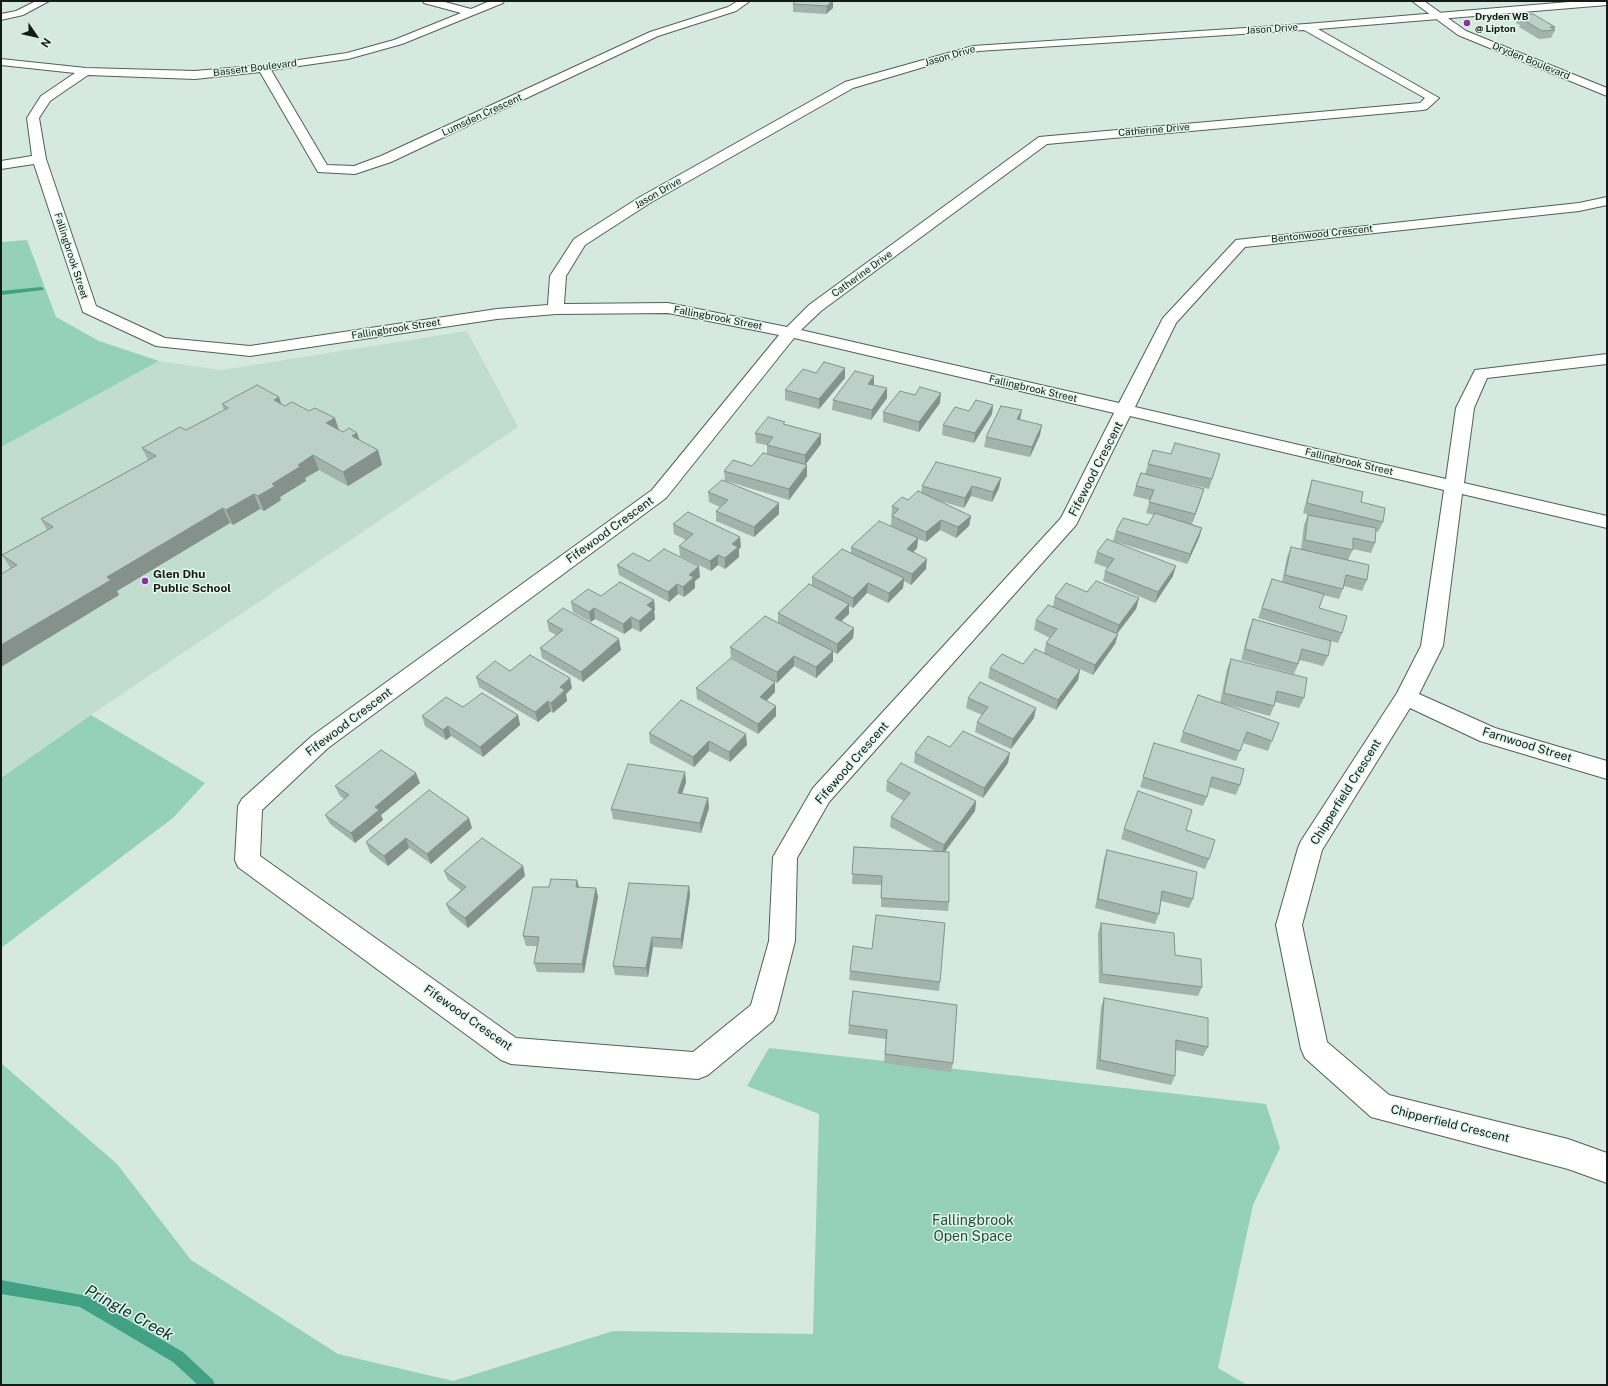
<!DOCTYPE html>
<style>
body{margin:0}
#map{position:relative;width:1608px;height:1386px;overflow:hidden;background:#d5e9e1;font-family:"Public Sans",sans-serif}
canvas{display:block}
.frame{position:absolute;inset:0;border:2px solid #131a17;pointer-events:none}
.north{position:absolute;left:16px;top:16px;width:40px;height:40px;-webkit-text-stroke:3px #e2f6ee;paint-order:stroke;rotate:124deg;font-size:11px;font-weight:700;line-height:16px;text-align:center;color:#131a17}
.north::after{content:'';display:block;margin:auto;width:14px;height:18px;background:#131a17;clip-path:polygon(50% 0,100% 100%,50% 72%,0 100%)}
</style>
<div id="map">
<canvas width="1608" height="1386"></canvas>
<div class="frame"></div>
<div class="north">N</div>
</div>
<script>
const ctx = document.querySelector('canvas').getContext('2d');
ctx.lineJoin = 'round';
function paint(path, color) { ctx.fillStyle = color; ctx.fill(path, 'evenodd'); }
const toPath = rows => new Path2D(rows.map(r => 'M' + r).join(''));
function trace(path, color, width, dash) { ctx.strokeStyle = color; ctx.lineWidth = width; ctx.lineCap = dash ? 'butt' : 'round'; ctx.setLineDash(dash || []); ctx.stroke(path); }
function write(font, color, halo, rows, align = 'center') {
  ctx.font = font + ' "Public Sans",sans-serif'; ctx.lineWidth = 3; ctx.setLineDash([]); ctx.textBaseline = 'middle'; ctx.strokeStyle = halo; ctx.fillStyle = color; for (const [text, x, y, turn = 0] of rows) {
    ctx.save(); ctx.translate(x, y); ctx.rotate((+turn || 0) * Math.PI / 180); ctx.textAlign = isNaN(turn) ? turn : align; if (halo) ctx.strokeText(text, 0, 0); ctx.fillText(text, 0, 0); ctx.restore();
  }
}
paint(toPath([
 [467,331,518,427,91,715,1,778,1,447,159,361,221,370]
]), '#c1ddd2');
paint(toPath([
 [27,240,56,317,99,341,159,361,1,447,1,242],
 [91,715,205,783,173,818,1,948,1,778],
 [769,1048,1266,1104,1280,1148,1253,1205,1218,1368,1247,1385,1,1385,1,1063,117,1164,191,1260,338,1354,453,1381,613,1331,813,1334,819,1114,747,1086]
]), '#95d0ba');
paint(toPath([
 [41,287,44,289,43,290,1,295,1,291,41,287],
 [1,1280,87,1296,183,1352,213,1380,215,1385,198,1385,173,1362,80,1307,1,1294,1,1280]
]), '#43a183');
const minor = toPath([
 [36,1,49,1,23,15,1,20,1,14,16,11,36,1],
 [423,1,441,1,471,9,490,1,504,1,503,3,402,44,348,59,271,70,327,165,354,166,381,156,650,32,728,7,738,1,750,1,736,11,658,36,391,162,355,174,318,172,260,72,195,79,88,75,50,101,39,118,46,159,96,306,165,338,250,346,497,309,548,305,550,276,574,239,640,197,845,82,973,46,1306,24,1581,1,1607,1,1607,5,1318,29,1439,98,1427,109,1423,110,1047,144,821,311,801,330,1119,403,1163,318,1236,240,1579,203,1607,197,1607,205,1579,211,1245,247,1176,323,1135,407,1446,479,1456,408,1475,370,1607,354,1607,364,1487,378,1474,408,1464,483,1607,516,1607,528,1462,494,1443,646,1419,694,1495,728,1607,761,1607,779,1480,741,1410,708,1322,850,1302,925,1327,1042,1389,1095,1568,1139,1607,1153,1607,1183,1568,1169,1371,1117,1305,1058,1301,1049,1276,925,1298,848,1301,841,1397,693,1421,646,1444,490,1130,416,1076,525,829,802,797,858,795,941,777,1012,773,1021,708,1075,698,1079,511,1064,501,1060,238,867,235,860,238,806,242,799,312,736,652,490,779,335,668,313,556,314,497,319,250,356,156,346,83,312,34,164,1,169,1,161,32,156,27,118,41,96,75,73,1,65,1,59,86,68,195,71,264,65,347,53,394,40,461,13,424,3,423,1],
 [1304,30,1425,98,1420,103,1039,137,809,305,787,327,668,303,564,304,566,276,585,245,650,203,853,88,978,51,1304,30],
 [794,338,1114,413,1061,518,813,788,773,857,769,941,751,1005,693,1052,516,1038,260,856,262,810,328,748,666,498,794,338]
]);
const tertiary = toPath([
 [1412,1,1424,1,1466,31,1607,88,1607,96,1458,35,1412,1]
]);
trace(minor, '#4f6059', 2);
trace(tertiary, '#4f6059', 2);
paint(minor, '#fff');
paint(tertiary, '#fff');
paint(toPath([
 [795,1,833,1,833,8,826,14,793,12,793,4],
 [1519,15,1555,27,1554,30,1555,30,1551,38,1539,39,1519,27,1520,25,1516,23],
 [816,373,845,378,819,409,785,400,785,390],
 [874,376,874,385,887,398,871,420,832,410,833,400],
 [940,403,919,432,883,422,883,412],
 [222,404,282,405,343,432,357,433,360,441,378,450,382,465,348,486,319,470,305,478,306,481,280,497,281,500,264,511,260,509,233,525,230,523,117,591,119,595,11,569,2,555,47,530,41,519,148,460,142,448,186,430,224,410],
 [993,405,992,414,974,443,942,435,943,425,969,411],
 [785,424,821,434,821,444,805,465,807,465,807,476,789,500,726,481,779,514,754,537,716,521,716,511,720,507,709,502,708,492,725,481,724,471,752,466,767,454,767,445,756,443,755,433],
 [1040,435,1030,457,984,447,986,437],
 [1171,454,1220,454,1209,489,1154,476,1201,499,1192,524,1202,528,1199,538,1187,564,1113,541,1116,531,1148,525,1154,515,1146,513,1150,500,1133,496,1136,486,1145,474,1148,464],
 [1001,478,999,488,992,502,971,496,964,508,940,501,971,516,969,526,956,538,940,530,926,542,918,539,917,548,913,552,926,569,911,585,904,581,903,588,888,603,867,593,853,608,849,606,849,614,841,621,854,628,853,638,837,654,833,652,833,661,816,678,794,666,777,683,731,657,730,647,778,623,778,613,812,585,812,577,851,553,851,547,898,529,891,526,892,506,908,500,921,493,922,486],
 [1312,480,1361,502,1383,522,1378,532,1375,531,1375,543,1371,553,1353,549,1348,560,1367,580,1362,591,1344,586,1339,599,1323,595,1319,608,1342,633,1338,643,1331,641,1328,656,1323,666,1300,660,1294,674,1241,660,1249,629,1253,619,1324,638,1258,618,1272,579,1282,582,1287,557,1291,547,1301,549,1304,525,1308,515,1312,516,1303,513,1309,490],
 [673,524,741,547,739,549,739,557,725,569,718,565,711,571,680,556,679,546,686,540,674,534],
 [1097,552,1173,576,1155,603,1103,581,1105,571,1108,568,1094,563],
 [649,561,700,577,695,581,695,588,684,597,678,594,669,602,619,575,617,565],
 [1087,592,1139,598,1136,609,1117,634,1118,634,1115,644,1093,675,1044,653,1046,643,1050,638,1034,630,1036,620,1053,606,1055,597],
 [601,596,654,600,655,610,654,611,655,619,640,632,632,628,624,634,595,619,591,622,573,612,571,602],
 [547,621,621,650,583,682,542,658,540,648,556,635,549,631],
 [1231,659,1304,698,1299,708,1275,702,1274,706,1270,716,1225,704,1272,741,1268,751,1243,743,1236,761,1180,742,1183,732,1220,703,1227,669],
 [1023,664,1080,670,1078,680,1056,710,988,678,990,668],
 [510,671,572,688,566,694,567,701,553,713,551,711,538,722,479,687,476,677],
 [696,688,775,692,766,701,776,716,758,734,697,699],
 [968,698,1034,718,1011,749,975,732,977,722,982,715,966,708],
 [463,707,518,715,520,725,483,757,451,736,446,740,425,726,422,716],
 [649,733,747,745,730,762,709,751,694,767,650,743],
 [1154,743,1240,785,1236,795,1209,787,1207,797,1203,806,1140,787],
 [915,753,1008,763,983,798,914,763],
 [685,772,686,782,682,794,708,798,709,808,701,833,613,819,611,809],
 [887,781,976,801,975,811,945,852,949,902,948,911,881,907,881,885,852,884,854,847,935,851,890,827,891,817,904,801,886,791],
 [420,783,381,815,383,820,355,843,330,824,325,815,344,799,340,796,335,786],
 [472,828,431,864,409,848,388,866,370,852,366,842],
 [1124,829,1186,830,1209,859,1205,869,1121,839],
 [1107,850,1193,899,1189,908,1161,901,1159,914,1155,924,1095,908,1104,859],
 [523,866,525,876,468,928,450,913,446,904,461,890,448,880,444,871],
 [689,886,690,895,682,949,653,947,648,977,615,975,613,966],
 [579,887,596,888,598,897,584,973,537,972,534,963,537,946,526,946,523,936],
 [1101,923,1175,955,1202,987,1198,996,1099,983,1098,933],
 [850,971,940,982,939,991,849,980],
 [1104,998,1208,1047,1203,1056,1176,1050,1175,1076,1171,1085,1096,1069,1101,1007],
 [957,1005,953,1063,951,1072,884,1063,886,1039,848,1034,849,1025]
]), '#a2b2ac');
paint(toPath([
 [831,1,833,1,833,8,826,14,827,6],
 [845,368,845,378,819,409,819,399],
 [874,376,874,385,868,384],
 [887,388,887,398,871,420,872,410],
 [941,393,940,403,919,432,919,422],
 [279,397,284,412,274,400],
 [993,405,992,414,974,443,975,433],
 [1022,410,1020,420,1017,419],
 [335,418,340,433,326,423],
 [1042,425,1040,435,1030,457,1032,447],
 [357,433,362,448,352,436],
 [821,434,821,444,805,465,805,455],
 [378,450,382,465,348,486,343,472],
 [313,455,319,470,305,478,306,481,280,497,281,500,264,511,258,496,272,484,298,465],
 [807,465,807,476,789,500,789,489],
 [1001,478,999,488,992,502,993,492],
 [972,486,971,496,964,508,965,498],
 [1204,489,1201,499,1192,524,1195,514],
 [254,494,260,509,233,525,226,510],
 [779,503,779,514,754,537,754,527],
 [223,508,230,523,117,591,119,595,1,667,1,645,107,577],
 [971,516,969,526,956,538,958,527],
 [941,520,940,530,926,542,926,532],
 [1202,528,1199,538,1187,564,1190,554],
 [740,537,741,547,739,549,739,557,725,569,725,558,732,544],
 [918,538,917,548,906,560,907,549],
 [718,555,718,565,711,571,710,561],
 [927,559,926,569,911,585,912,574],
 [699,566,700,577,695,581,695,588,684,597,683,587,689,575],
 [1176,566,1173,576,1155,603,1158,592],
 [904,578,903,588,888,603,889,593],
 [868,583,867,593,853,608,853,598],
 [677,584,678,594,669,602,668,592],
 [1139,598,1136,609,1116,635,1119,625],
 [654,600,655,610,654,611,655,619,640,632,639,621,647,605],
 [849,604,849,614,834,628,835,618],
 [594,608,595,619,591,622,589,612],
 [631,617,632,628,624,634,623,624],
 [854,628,853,638,837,654,837,644],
 [1118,634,1115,644,1093,675,1095,665],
 [619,639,621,650,583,682,581,672],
 [833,651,833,661,816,678,816,667],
 [794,656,794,666,777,683,777,672],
 [1080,670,1078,680,1056,710,1058,700],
 [570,678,572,688,566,694,567,701,553,713,551,703,560,687],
 [775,682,775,692,760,707,760,697],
 [548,701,551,711,538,722,535,712],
 [776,706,776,716,758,734,758,724],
 [1036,708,1034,718,1011,749,1013,739],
 [518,715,520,725,483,757,480,747],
 [448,726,451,736,446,740,443,730],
 [746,734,747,745,730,762,729,752],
 [709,741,709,751,694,767,693,757],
 [1010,753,1008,763,983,798,984,788],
 [685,772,686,782,679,803,678,793],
 [416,773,420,783,381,815,383,820,355,843,351,833,375,807],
 [708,798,709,808,701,833,700,823],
 [976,801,975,811,942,855,944,845],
 [469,818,472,828,431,864,427,854],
 [406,838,409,848,388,866,384,856],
 [523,866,525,876,468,928,465,918],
 [577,880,580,890,576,887],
 [689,886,690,895,682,949,681,939],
 [596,888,598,897,584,973,582,964],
 [652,937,653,947,648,977,646,968]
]), '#84918c');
const building = toPath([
 [795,1,832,1,827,6,793,4,795,1],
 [1533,14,1555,27,1550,27,1555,30,1542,31,1522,19,1526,19,1519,15,1533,14],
 [824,362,845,368,819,399,785,390,803,369,816,373,824,362],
 [855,371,874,376,868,384,887,388,872,410,833,400,855,371],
 [257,385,279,397,274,400,285,406,292,402,309,411,315,408,335,418,326,423,343,432,349,428,357,433,352,436,378,450,343,472,313,455,298,465,301,466,272,484,275,486,258,496,254,494,226,510,223,508,107,577,111,580,1,645,1,574,17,565,2,555,53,527,41,519,156,456,142,448,180,427,186,430,228,408,222,404,257,385],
 [920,387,941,393,919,422,883,412,900,391,915,395,920,387],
 [976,400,993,405,975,433,943,425,955,407,969,411,976,400],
 [1001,406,1022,410,1017,419,1042,425,1032,447,986,437,1001,406],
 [768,417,785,422,783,424,821,434,805,455,767,445,773,437,755,433,768,417],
 [1175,443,1220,454,1212,479,1148,464,1153,450,1171,454,1175,443],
 [763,453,807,465,789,489,724,471,733,460,752,466,763,453],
 [936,462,1001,478,993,492,972,486,965,498,922,486,936,462],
 [1141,473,1204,489,1195,514,1149,502,1154,490,1136,486,1141,473],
 [722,480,779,503,754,527,716,511,728,500,708,492,722,480],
 [1312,480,1363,492,1361,502,1385,508,1383,522,1307,503,1312,480],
 [918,491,971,516,958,527,941,520,926,532,892,516,899,509,892,506,902,497,908,500,918,491],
 [688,512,740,537,732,544,738,547,725,558,718,555,710,561,679,546,693,534,673,524,688,512],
 [1155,513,1202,528,1190,554,1116,531,1123,518,1148,525,1155,513],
 [1308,515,1376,528,1375,543,1353,538,1353,550,1305,540,1308,515],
 [879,521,918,538,907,549,927,559,912,574,851,547,879,521],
 [1107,539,1176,566,1158,592,1105,571,1114,559,1097,552,1107,539],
 [1291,547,1369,565,1367,580,1346,575,1343,589,1285,575,1291,547],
 [664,549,699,566,689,575,694,577,683,587,677,584,668,592,617,565,633,553,649,561,664,549],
 [842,549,904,578,889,593,868,583,853,598,812,577,842,549],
 [1272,579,1324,594,1319,608,1347,616,1342,633,1262,608,1272,579],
 [1096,581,1139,598,1119,625,1055,597,1066,583,1087,592,1096,581],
 [620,582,654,600,647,605,653,609,639,621,631,617,623,624,594,608,589,612,571,602,588,589,601,596,620,582],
 [809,584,849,604,835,618,854,628,837,644,778,613,809,584],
 [1048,605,1118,634,1095,665,1046,643,1057,629,1036,620,1048,605],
 [563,608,619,639,581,672,540,648,563,630,547,621,563,608],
 [765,616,833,651,816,667,794,656,777,672,730,647,765,616],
 [1253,619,1331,641,1328,656,1302,649,1298,664,1245,649,1253,619],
 [1035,649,1080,670,1058,700,990,668,1002,654,1023,664,1035,649],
 [530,655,570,678,560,687,565,690,551,703,548,701,535,712,476,677,495,661,510,671,530,655],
 [731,658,775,682,760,697,776,706,758,724,696,688,731,658],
 [1231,659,1307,678,1304,698,1277,691,1274,706,1224,693,1231,659],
 [980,682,1036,708,1013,739,977,722,988,707,968,698,980,682],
 [482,693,518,715,480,747,448,726,443,730,422,716,446,697,463,707,482,693],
 [1198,695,1279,723,1272,741,1247,732,1240,751,1183,732,1198,695],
 [681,700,746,734,729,752,709,741,693,757,649,733,681,700],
 [963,731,1010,753,984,788,915,753,928,736,950,747,963,731],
 [1154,743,1244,769,1240,785,1212,777,1207,797,1143,777,1154,743],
 [381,750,416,773,375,807,379,810,351,833,325,815,349,795,335,786,381,750],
 [901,763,976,801,944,845,891,817,910,793,887,781,901,763],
 [628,764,685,772,678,793,708,798,700,823,611,809,628,764],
 [429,790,469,818,427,854,406,838,384,856,366,842,429,790],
 [1138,791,1192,810,1186,830,1215,840,1209,859,1124,829,1138,791],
 [482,838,523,866,465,918,446,904,466,887,444,871,482,838],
 [854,847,949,852,949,902,881,898,882,876,852,874,854,847],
 [1107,850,1197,872,1193,899,1162,891,1159,914,1098,899,1107,850],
 [551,879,577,880,576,887,596,888,582,964,534,963,539,937,523,936,533,887,549,887,551,879],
 [629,883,689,886,681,939,652,937,646,968,613,966,629,883],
 [876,915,945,923,940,982,850,971,853,946,872,949,876,915],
 [1101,923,1174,933,1175,955,1201,959,1202,987,1102,974,1101,923],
 [853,991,957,1005,953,1063,885,1054,887,1030,849,1025,853,991],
 [1104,998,1208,1018,1208,1047,1176,1040,1175,1076,1100,1060,1104,998]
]);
paint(building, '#bccfc8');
trace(building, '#84918c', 1);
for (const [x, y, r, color] of [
 [1467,23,4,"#89309d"],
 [145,581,4,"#89309d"]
]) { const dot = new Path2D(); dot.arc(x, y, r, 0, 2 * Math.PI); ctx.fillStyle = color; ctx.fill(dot); trace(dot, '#e2f6ee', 1.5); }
write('bold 10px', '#131a17', '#e2f6ee', [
 ["Dryden WB",1475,17],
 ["@ Lipton",1475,29]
], 'left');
write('10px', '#131a17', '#e2f6ee', [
 ["Jason Drive",1272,29,-4],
 ["Jason Drive",950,56,-16],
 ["Dryden Boulevard",1531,61,22],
 ["Bassett Boulevard",255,68,-7],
 ["Lumsden Crescent",482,115,-25],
 ["Catherine Drive",1154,130,-5],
 ["Jason Drive",658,193,-30],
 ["Bentonwood Crescent",1322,234,-6],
 ["Fallingbrook Street",71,256,72],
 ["Catherine Drive",862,274,-36],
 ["Fallingbrook Street",718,318,11],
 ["Fallingbrook Street",396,329,-9],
 ["Fallingbrook Street",1033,389,13],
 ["Fallingbrook Street",1349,462,13]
]);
write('12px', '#131a17', '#e2f6ee', [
 ["Fifewood Crescent",1096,469,-63],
 ["Fifewood Crescent",610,530,-36],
 ["Fifewood Crescent",349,722,-37],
 ["Farnwood Street",1527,745,17],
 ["Fifewood Crescent",852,763,-49],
 ["Chipperfield Crescent",1346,792,-58],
 ["Fifewood Crescent",468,1018,35],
 ["Chipperfield Crescent",1450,1124,14]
]);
write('bold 12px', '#131a17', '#e2f6ee', [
 ["Glen Dhu",153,574],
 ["Public School",153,588]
], 'left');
write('14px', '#234c3e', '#e2f6ee', [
 ["Fallingbrook",973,1221],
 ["Open Space",973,1237]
]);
write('italic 16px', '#053125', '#e2f6ee', [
 ["Pringle Creek",129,1313,29]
]);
</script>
